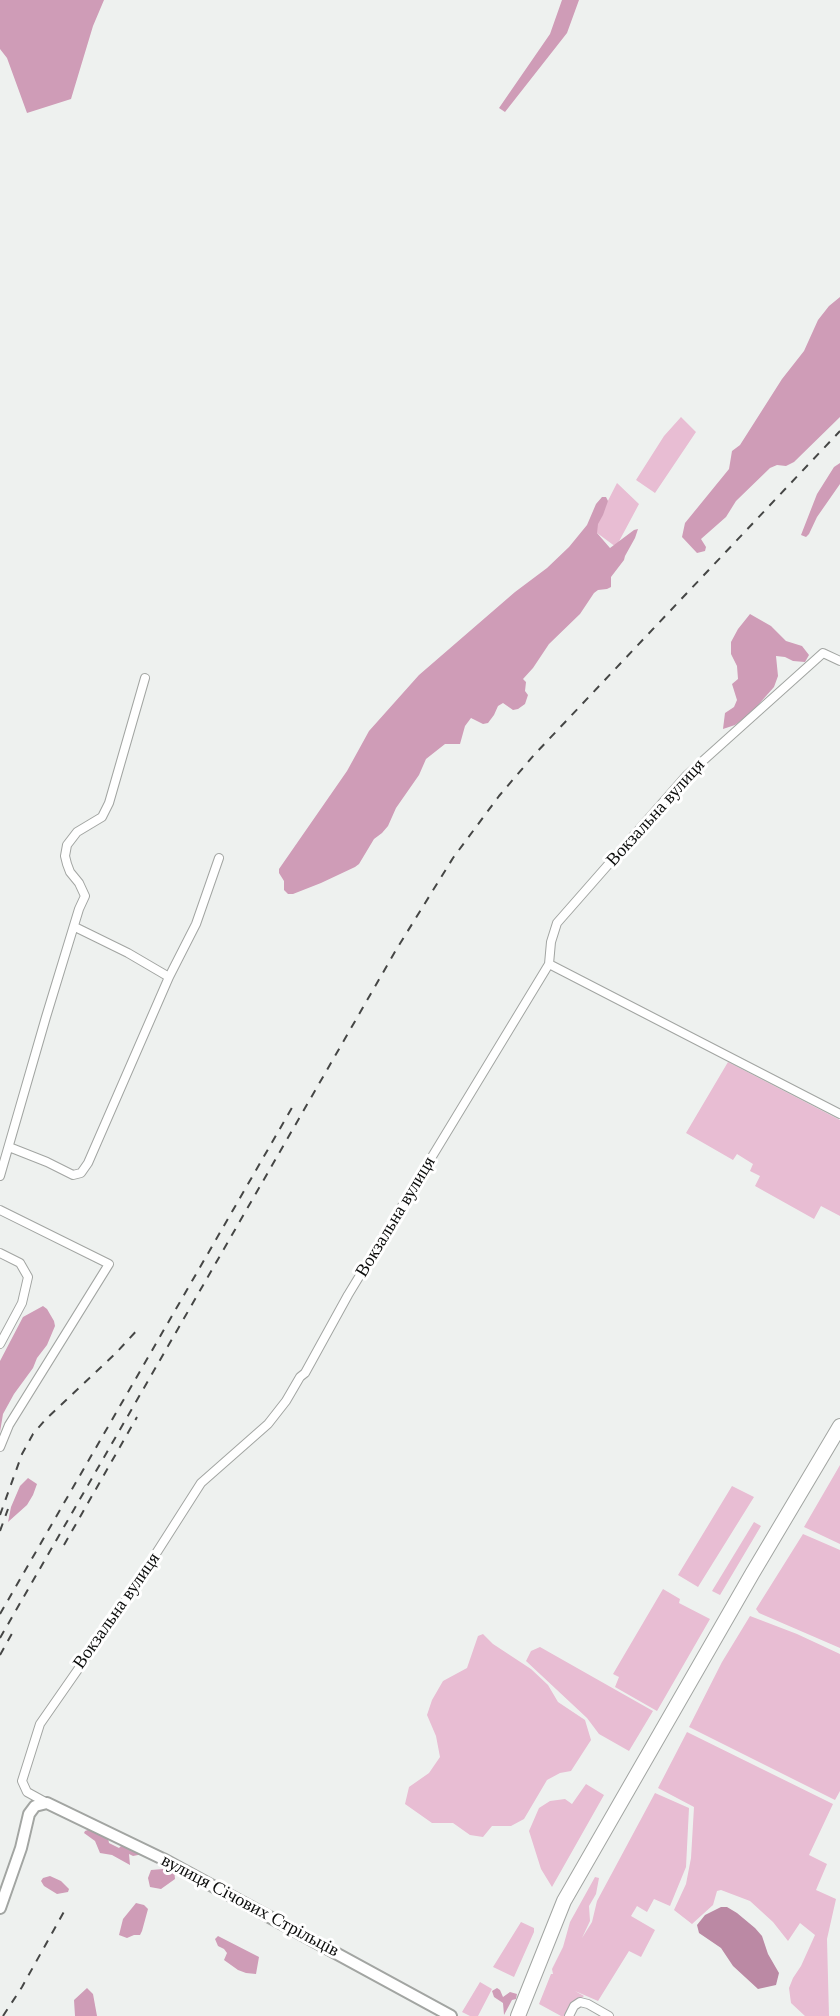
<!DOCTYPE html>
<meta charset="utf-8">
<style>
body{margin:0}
canvas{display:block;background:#eef1ef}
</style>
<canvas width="840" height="2016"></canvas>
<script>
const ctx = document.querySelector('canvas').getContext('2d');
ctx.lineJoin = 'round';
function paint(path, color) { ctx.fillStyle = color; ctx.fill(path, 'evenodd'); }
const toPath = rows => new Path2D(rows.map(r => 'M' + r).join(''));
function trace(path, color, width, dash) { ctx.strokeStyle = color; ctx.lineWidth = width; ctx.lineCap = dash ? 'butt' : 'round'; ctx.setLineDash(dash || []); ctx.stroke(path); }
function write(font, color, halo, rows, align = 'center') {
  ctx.font = font + ' "Times New Roman",serif'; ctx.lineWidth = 6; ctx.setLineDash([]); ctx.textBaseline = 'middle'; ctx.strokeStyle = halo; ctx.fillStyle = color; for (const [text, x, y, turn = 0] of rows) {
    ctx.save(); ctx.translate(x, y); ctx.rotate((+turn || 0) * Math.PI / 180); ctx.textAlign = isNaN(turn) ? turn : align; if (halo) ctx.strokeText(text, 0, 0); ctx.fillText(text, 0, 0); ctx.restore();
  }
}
paint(toPath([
 [681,417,696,432,655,493,636,480,664,436],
 [617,483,639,504,616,547,593,530],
 [728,1062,840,1120,840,1216,821,1206,814,1219,755,1186,760,1176,750,1171,753,1164,737,1154,733,1160,686,1133],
 [840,1465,840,1544,804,1527],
 [732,1486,754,1497,698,1587,678,1575],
 [754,1522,761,1526,720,1595,712,1591],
 [803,1534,840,1550,840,1648,759,1613,756,1609],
 [663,1589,680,1599,679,1603,710,1619,657,1711,615,1687,619,1677,613,1674],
 [750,1616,797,1634,840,1654,840,1791,835,1800,689,1727,722,1662],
 [483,1634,493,1644,531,1669,548,1685,558,1702,585,1720,591,1740,571,1771,560,1773,547,1780,524,1819,511,1826,492,1826,483,1837,470,1835,453,1823,432,1823,405,1804,409,1787,429,1773,440,1757,436,1736,427,1715,432,1700,443,1681,467,1668,478,1636],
 [540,1647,653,1711,629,1751,599,1734,587,1718,526,1661,531,1651],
 [687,1732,833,1804,809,1855,827,1864,816,1890,836,1899,827,1939,829,2016,805,2016,791,2003,789,1988,793,1978,801,1966,815,1935,800,1923,788,1941,773,1922,750,1901,721,1890,717,1891,713,1905,692,1924,674,1910,686,1884,691,1858,694,1807,658,1788],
 [586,1784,604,1795,552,1887,541,1869,529,1831,539,1808,550,1801,565,1799,572,1804],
 [655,1793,689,1808,686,1867,670,1906,654,1899,647,1912,637,1906,631,1916,655,1930,641,1957,629,1951,598,2001,575,1991,584,1996,576,2003,569,2016,561,2016,539,2004,551,1974,553,1974,552,1969,563,1947,570,1922,595,1877,599,1878,596,1894,589,1906,590,1921,582,1938,592,1922,597,1901],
 [521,1922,534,1928,534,1932,514,1977,493,1967],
 [480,1982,492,1989,478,2016,470,2016,462,2012]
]), '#e8bdd3');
paint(toPath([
 [0,0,104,0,93,26,71,99,27,113,7,58,0,49],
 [562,0,579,0,567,33,505,112,499,108,550,34],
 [840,297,840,417,794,462,786,466,777,465,770,468,736,501,726,517,701,539,706,547,705,551,697,553,682,537,685,523,729,469,732,451,740,445,782,379,804,351,818,320,829,306],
 [840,463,840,484,817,517,809,534,806,537,801,535,817,494,834,467],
 [602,497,606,497,608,501,603,515,598,524,597,533,610,548,634,530,638,529,635,538,625,556,624,560,611,577,611,587,607,589,598,590,594,593,580,614,549,644,533,668,523,679,526,682,525,691,528,695,525,704,518,709,513,710,503,703,498,706,494,715,488,723,483,724,471,718,465,726,460,744,445,744,426,759,419,775,396,808,388,826,382,833,374,839,359,864,355,867,321,883,293,894,288,894,284,890,284,881,279,873,279,869,347,771,369,731,419,675,515,592,547,568,569,547,587,525,596,504],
 [750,614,771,626,786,641,802,646,809,655,805,662,793,661,785,657,776,656,778,676,774,687,751,713,735,725,723,729,725,713,734,707,737,700,732,684,738,679,737,666,731,654,731,642,738,629],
 [43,1306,47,1309,54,1321,55,1326,47,1345,37,1358,33,1368,14,1394,3,1414,0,1432,0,1361,23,1317],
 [28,1478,37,1484,33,1495,27,1505,8,1522,11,1507,20,1486],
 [93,1828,108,1838,109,1843,119,1848,123,1844,143,1854,133,1856,129,1854,130,1865,112,1855,100,1853,95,1841,84,1833,85,1831],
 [170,1865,174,1869,175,1879,161,1889,150,1887,148,1878,151,1870,163,1869],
 [50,1876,61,1881,69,1889,68,1892,57,1894,44,1886,41,1881,43,1878],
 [136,1903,144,1905,148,1909,142,1931,140,1935,134,1935,127,1938,119,1935,123,1919],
 [218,1936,259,1957,256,1974,246,1973,238,1970,224,1960,227,1953,224,1949,218,1946,215,1939],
 [87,1988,93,1994,97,2016,75,2016,74,2000],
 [497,1988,500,1990,503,1997,510,1992,517,1994,516,1999,512,2000,504,2015,503,2003,494,1997,492,1991]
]), '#cf9cb7');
paint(toPath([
 [721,1907,727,1907,737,1913,755,1928,762,1936,768,1954,779,1973,776,1985,758,1989,733,1966,721,1948,699,1933,697,1925,705,1915]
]), '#bb89a4');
const street = toPath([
 [75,927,128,953,169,977],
 [549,964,840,1114],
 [9,1147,47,1162,73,1175,81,1173,88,1163,169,977,196,924,219,858],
 [0,1176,46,1017,79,909,85,896,79,883,70,872,67,864,65,856,67,845,77,832,102,817,109,803,145,678],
 [0,1210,109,1264,9,1425,0,1447],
 [0,1253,20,1263,28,1277,22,1303,0,1344],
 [47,1803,27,1792,22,1781,40,1724,127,1599,201,1483,268,1424,286,1401,300,1377,305,1373,348,1295,549,964,551,942,557,923,686,776,823,653,840,661],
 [569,2016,574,2006,580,2002,588,2004,609,2016]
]);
const secondary = toPath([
 [0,1908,21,1848,29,1814,35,1806,47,1803,163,1859,451,2016]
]);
const highway = toPath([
 [518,2016,564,1901,752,1574,840,1426]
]);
trace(street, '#a2a5a2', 10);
trace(secondary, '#a2a5a2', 14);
trace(highway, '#a2a5a2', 16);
trace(street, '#fff', 8);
trace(secondary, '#fff', 10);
trace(highway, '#fff', 14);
trace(toPath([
 [0,1515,22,1454,33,1434,46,1419,115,1354,140,1327],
 [0,1531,8,1509],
 [64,1545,137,1417],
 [0,1614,293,1106],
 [0,1638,396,950,453,858,499,796,534,755,840,431],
 [0,1655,14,1630],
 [3,2016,22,1987,66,1908]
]), '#454645', 2, [8, 8]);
write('18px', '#0b0c0b', '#fff', [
 ["Вокзальна вулиця",656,813,-48],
 ["Вокзальна вулиця",396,1217,-59],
 ["Вокзальна вулиця",117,1611,-55],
 ["вулиця Січових Стрільців",250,1906,28]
]);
</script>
